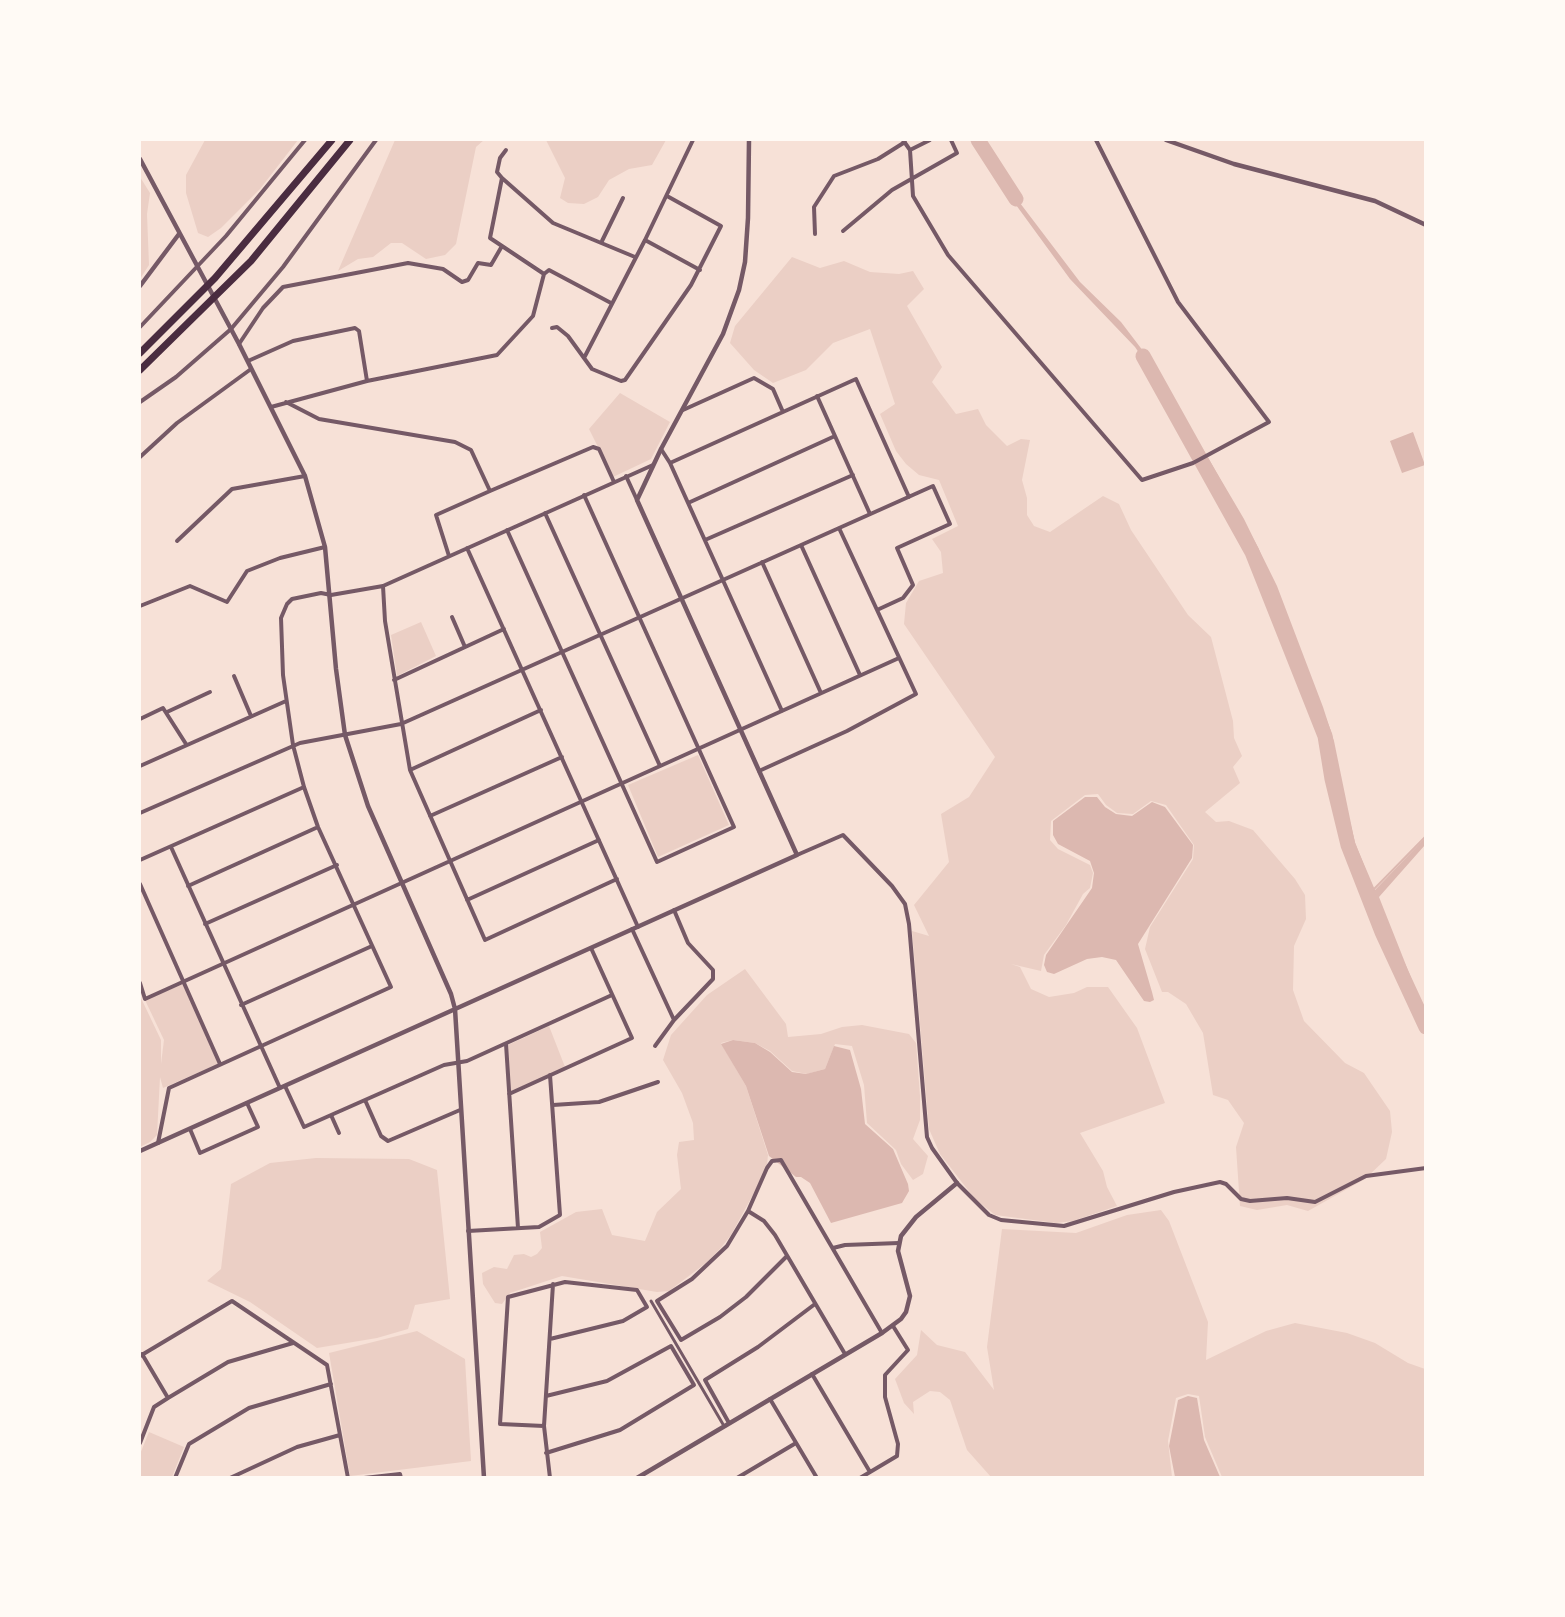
<!DOCTYPE html>
<style>
body{margin:0}
#map{position:relative;width:1565px;height:1617px;overflow:hidden;background:#f7e1d7;font-family:Merriweather,serif}
canvas{display:block}
.frame{position:absolute;inset:0;border:141px solid #fffaf5;pointer-events:none}
</style>
<div id="map">
<canvas width="1565" height="1617"></canvas>
<div class="frame"></div>
</div>
<script>
const ctx = document.querySelector('canvas').getContext('2d');
ctx.lineJoin = 'round';
function paint(path, color) { ctx.fillStyle = color; ctx.fill(path, 'evenodd'); }
const toPath = rows => new Path2D(rows.map(r => 'M' + r).join(''));
function trace(path, color, width, dash) { ctx.strokeStyle = color; ctx.lineWidth = width; ctx.lineCap = dash ? 'butt' : 'round'; ctx.setLineDash(dash || []); ctx.stroke(path); }
paint(toPath([
 [205,140,298,140,260,189,221,228,208,237,198,233,186,193,186,175],
 [395,140,484,140,476,147,456,244,445,255,426,259,402,243,391,243,373,257,358,259,338,271],
 [546,140,666,140,652,165,629,169,609,180,598,197,584,204,568,203,560,198,565,178],
 [140,177,150,193,147,214,149,265,140,279],
 [792,257,820,268,844,261,870,272,899,274,913,271,924,289,907,306,942,367,932,382,956,414,978,409,986,425,1007,446,1021,439,1030,440,1022,480,1027,498,1027,515,1034,526,1050,532,1103,496,1119,504,1131,530,1188,615,1211,637,1233,721,1234,738,1242,756,1233,767,1240,783,1205,812,1216,822,1229,821,1253,830,1295,879,1305,895,1306,919,1294,946,1293,990,1304,1021,1345,1063,1364,1073,1390,1111,1392,1132,1386,1159,1365,1179,1308,1211,1287,1205,1257,1210,1240,1206,1236,1147,1244,1123,1228,1100,1213,1095,1203,1033,1186,1004,1168,992,1162,992,1145,949,1150,927,1193,859,1194,845,1166,805,1151,801,1133,814,1117,813,1106,805,1098,794,1085,795,1051,821,1050,840,1058,849,1090,865,1093,873,1090,888,1083,894,1066,925,1044,955,1041,971,1011,964,1020,967,1031,989,1049,997,1074,993,1087,987,1108,987,1137,1028,1165,1103,1080,1133,1103,1171,1107,1187,1117,1206,1073,1221,1056,1223,995,1215,975,1199,940,1154,929,1129,912,931,929,936,914,905,949,862,941,814,969,797,995,757,904,624,906,603,919,581,943,573,941,552,932,539,958,526,939,480,919,475,906,464,896,451,880,414,895,404,870,329,833,343,806,370,773,383,754,370,730,343,735,326],
 [620,393,670,422,651,459,613,477,589,429],
 [421,622,436,656,397,676,391,635],
 [698,755,729,825,658,857,628,785],
 [745,969,786,1024,788,1037,821,1034,842,1027,862,1025,909,1034,916,1043,920,1096,920,1120,913,1139,928,1156,923,1174,913,1180,901,1164,896,1150,867,1123,864,1085,852,1046,835,1044,825,1069,807,1074,792,1071,770,1051,755,1043,733,1040,721,1043,746,1086,768,1155,767,1165,755,1191,731,1235,720,1249,706,1263,669,1291,657,1292,562,1276,510,1293,502,1304,495,1303,483,1284,482,1273,494,1267,507,1269,514,1255,524,1254,531,1257,537,1254,542,1248,540,1232,576,1212,602,1209,612,1235,645,1241,657,1212,681,1189,677,1155,679,1142,694,1140,693,1123,682,1093,663,1060,671,1035,707,995],
 [183,984,218,1064,163,1088,160,1077,157,1135,150,1142,140,1147,140,996,161,1040,161,1064,164,1040,145,1000],
 [549,1026,565,1067,510,1092,508,1045],
 [316,1158,409,1159,437,1170,450,1299,415,1305,408,1329,377,1338,317,1348,250,1302,207,1281,221,1269,231,1184,270,1163],
 [1161,1210,1169,1221,1208,1322,1206,1360,1266,1331,1295,1323,1347,1333,1375,1343,1408,1363,1425,1369,1424,1477,1222,1477,1205,1437,1199,1396,1188,1394,1176,1398,1168,1441,1172,1477,991,1477,967,1450,950,1400,940,1392,930,1391,913,1402,914,1414,904,1403,895,1379,917,1355,921,1330,937,1345,965,1352,994,1390,987,1347,1002,1229,1076,1233,1127,1215],
 [417,1331,465,1359,471,1461,350,1476,329,1353],
 [149,1432,184,1447,172,1477,140,1477,140,1454]
]), '#ebcfc5');
paint(toPath([
 [975,140,979,140,998,174,1080,282,1121,322,1153,364,1244,519,1277,586,1323,707,1334,741,1355,843,1375,890,1425,838,1425,845,1379,897,1425,1013,1425,1026,1349,844,1327,735,1283,612,1247,536,1160,384,1135,347,1070,279,992,172],
 [1413,432,1425,465,1402,473,1390,441],
 [1085,797,1097,797,1105,807,1116,814,1132,816,1152,802,1165,807,1193,845,1192,858,1138,944,1152,992,1154,1000,1150,1002,1144,1001,1116,960,1102,957,1087,959,1054,974,1047,972,1044,965,1046,955,1092,888,1094,873,1090,861,1058,844,1053,835,1053,821],
 [733,1040,755,1043,770,1052,792,1072,806,1074,825,1069,834,1046,850,1050,861,1089,865,1124,893,1149,908,1184,909,1191,902,1203,831,1223,810,1183,801,1177,796,1177,769,1156,746,1086,721,1044],
 [1188,1396,1197,1398,1204,1440,1220,1477,1175,1477,1169,1446,1178,1400]
]), '#dcb8b0');
trace(toPath([
 [1373,890,1426,836]
]), '#dcb8b0', 2);
trace(toPath([
 [978,140,1016,199],
 [1143,356,1252,552,1325,736,1332,779,1348,845,1382,932,1426,1027]
]), '#dcb8b0', 15);
trace(toPath([
 [651,1301,724,1426]
]), '#755966', 3);
trace(toPath([
 [903,140,910,150,913,196,948,255,1142,480,1193,463,1269,422,1178,302,1096,140],
 [910,150,930,140],
 [502,178,497,172,500,158,506,150],
 [843,231,892,190,957,153,951,140],
 [815,234,814,207,834,176,878,159,905,142],
 [645,240,700,270],
 [602,241,623,198],
 [544,274,490,238,502,178,553,223,635,257],
 [544,274,549,270,611,303],
 [140,327,226,236,305,140],
 [552,328,557,327,568,336,592,369,621,381,625,380,691,285,721,226,667,196],
 [239,344,263,308,283,287,408,263,443,269,462,282,468,280,478,263,491,265,502,246],
 [584,358,645,240,693,140],
 [248,361,293,341,355,328,359,331,367,381],
 [817,396,870,514],
 [140,402,176,377,231,329,283,267,376,140],
 [286,402,319,419,455,442,471,450,490,491],
 [271,407,367,381,497,355,533,316,544,274],
 [683,410,754,378,773,389,783,412],
 [661,449,670,463,782,711],
 [140,457,177,423,251,369],
 [670,463,856,379,909,497],
 [626,476,637,500],
 [688,503,835,436],
 [545,513,660,766],
 [507,530,657,862,734,827,584,495],
 [705,540,853,475],
 [177,541,232,489,305,476],
 [801,545,860,675],
 [467,548,638,927],
 [449,556,436,515,490,491,593,447,599,449,614,482],
 [762,562,821,693],
 [383,586,385,621,410,770,485,940,617,879],
 [140,606,190,586,227,602,247,571,280,558,325,547],
 [452,617,465,647],
 [234,676,251,716],
 [394,680,504,629],
 [167,712,210,692],
 [140,719,163,708,186,744],
 [140,766,286,701],
 [410,770,541,710],
 [759,771,847,731,916,694,839,528],
 [140,813,300,743,401,724,933,486,950,524,897,548,913,585,903,598,877,610],
 [430,816,562,757],
 [171,847,280,1088],
 [797,855,843,835,892,886,905,904,909,924,927,1137,932,1148,957,1183,989,1215,1001,1220,1064,1226,1174,1192,1220,1182,1226,1184,1241,1199,1250,1201,1287,1198,1315,1202,1366,1176,1426,1168],
 [140,860,304,787],
 [140,884,220,1064],
 [188,886,318,827],
 [467,900,599,840],
 [205,924,337,865],
 [632,929,674,1020],
 [140,983,145,999,899,658],
 [241,1005,372,946],
 [506,1044,518,1228],
 [655,1046,674,1020,713,979,713,970,688,943,674,910],
 [285,1086,304,1127,444,1065,467,1061,612,995],
 [509,1094,632,1038,591,948],
 [365,1100,381,1136,388,1141,460,1110],
 [553,1105,599,1102,658,1082],
 [331,1115,339,1133],
 [190,1129,200,1153,258,1127,247,1103],
 [158,1143,169,1088,391,987,318,827,304,787,293,745,283,675,281,618,287,604,292,599,321,593,331,595,383,586,653,465],
 [748,1211,764,1221,775,1235,845,1354],
 [468,1231,539,1227,560,1215,550,1075],
 [833,1248,845,1245,899,1243],
 [787,1256,746,1297,720,1317,681,1340,657,1301,692,1279,727,1246,748,1211,767,1168,772,1161,781,1160,882,1333],
 [142,1354,168,1398],
 [140,1356,232,1301,327,1365,348,1478],
 [812,1374,870,1472],
 [770,1399,817,1478],
 [729,1423,705,1380,758,1347,815,1304],
 [544,1426,500,1424,508,1297,565,1282,637,1290,647,1307,623,1321,550,1339],
 [140,1443,154,1407,168,1398,228,1362,293,1343],
 [546,1453,620,1430,694,1385,671,1346,607,1381,546,1396],
 [175,1478,189,1444,249,1408,331,1384],
 [230,1478,297,1447,340,1435],
 [364,1478,400,1474,401,1478],
 [550,1478,544,1426,553,1284],
 [737,1478,796,1443],
 [860,1478,897,1456,898,1444,885,1397,885,1375,908,1350,893,1326]
]), '#755966', 4);
trace(toPath([
 [1166,140,1234,164,1375,201,1426,225],
 [140,159,239,344,305,476,325,547,336,669,345,735,368,806,451,994,455,1009,484,1478],
 [140,286,179,234],
 [140,1151,797,855,637,500,661,449,723,334,739,290,745,262,748,218,749,140],
 [637,1478,882,1333,901,1319,906,1312,910,1296,898,1251,901,1236,916,1217,957,1183]
]), '#755966', 4.5);
trace(toPath([
 [140,353,215,278,332,140],
 [140,370,251,261,350,140]
]), '#4a2c40', 7);
</script>
